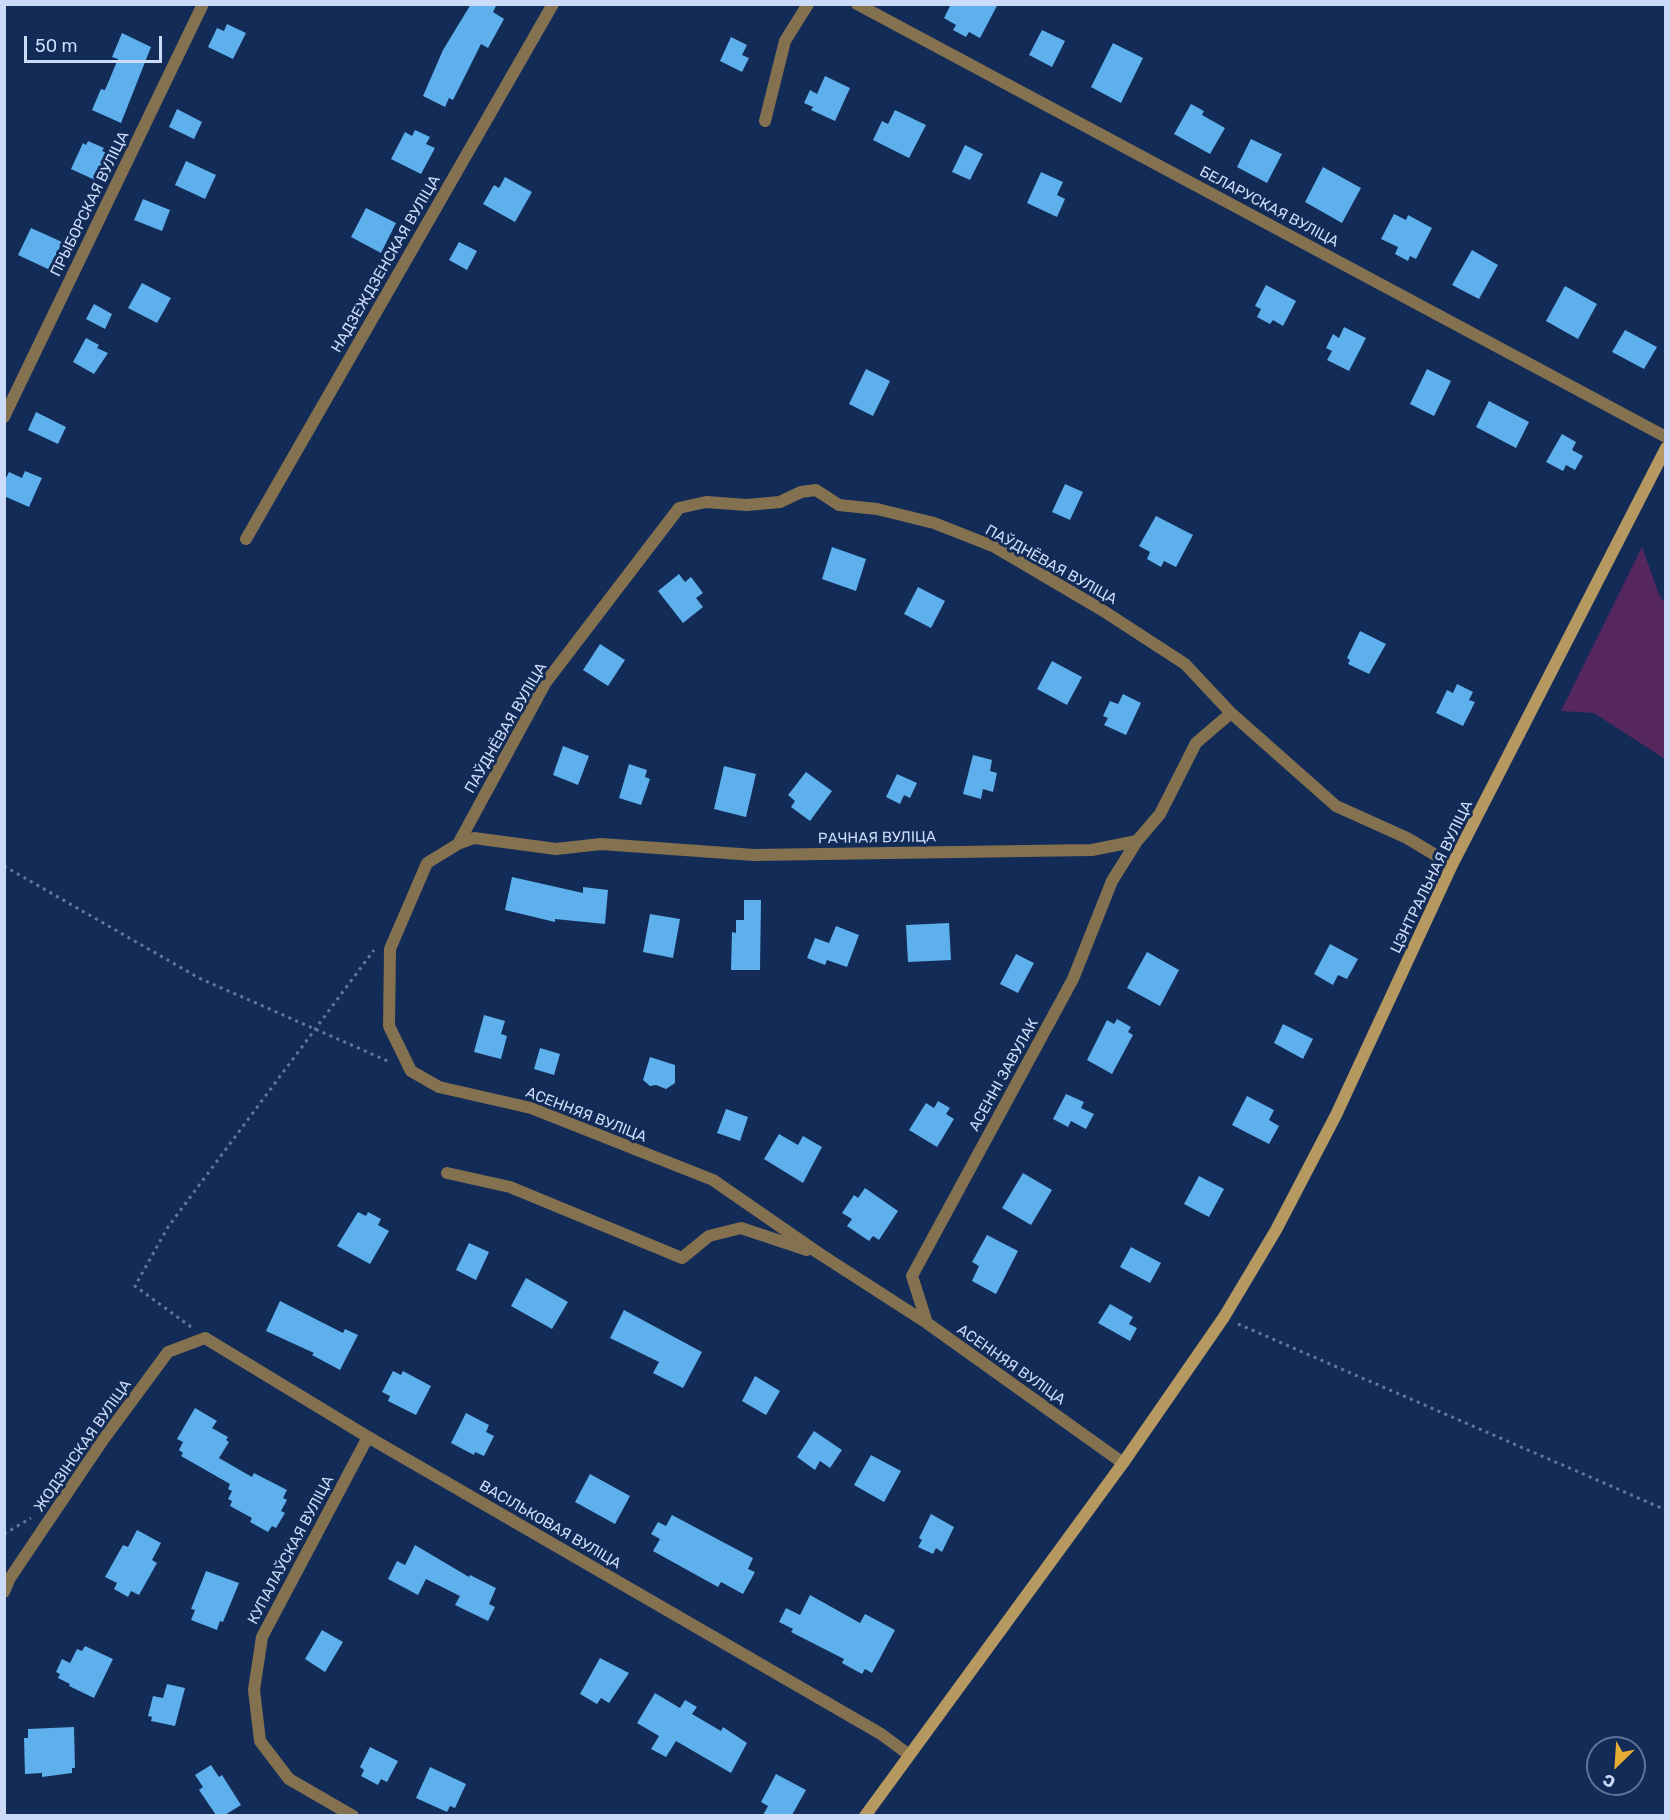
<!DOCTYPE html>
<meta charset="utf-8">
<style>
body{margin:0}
#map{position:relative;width:1670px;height:1820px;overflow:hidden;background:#132b57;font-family:Rubik,sans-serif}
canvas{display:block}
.frame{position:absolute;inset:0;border:6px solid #cbdbf8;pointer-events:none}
.north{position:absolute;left:1586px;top:1736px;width:60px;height:60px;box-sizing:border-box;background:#132b57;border:2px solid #5d7197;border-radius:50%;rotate:205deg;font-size:16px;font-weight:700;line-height:24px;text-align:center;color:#cbdbf8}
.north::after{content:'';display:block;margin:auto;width:21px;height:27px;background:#e5ad36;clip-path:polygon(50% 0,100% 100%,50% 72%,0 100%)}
.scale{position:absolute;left:24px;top:36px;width:138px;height:27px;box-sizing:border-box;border:3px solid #cbdbf8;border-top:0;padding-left:8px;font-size:18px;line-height:21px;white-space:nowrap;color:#cbdbf8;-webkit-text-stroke:4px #132b57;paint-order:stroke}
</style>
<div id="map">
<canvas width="1670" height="1820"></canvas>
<div class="frame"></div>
<div class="north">С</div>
<div class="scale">50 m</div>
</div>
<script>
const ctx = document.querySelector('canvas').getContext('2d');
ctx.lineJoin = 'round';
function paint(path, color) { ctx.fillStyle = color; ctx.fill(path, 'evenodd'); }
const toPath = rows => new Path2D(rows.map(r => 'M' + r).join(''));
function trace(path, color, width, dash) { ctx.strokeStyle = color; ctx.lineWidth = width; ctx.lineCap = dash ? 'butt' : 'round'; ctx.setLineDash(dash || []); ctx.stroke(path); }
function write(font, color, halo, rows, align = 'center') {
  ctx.font = font + ' Rubik,sans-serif'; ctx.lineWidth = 6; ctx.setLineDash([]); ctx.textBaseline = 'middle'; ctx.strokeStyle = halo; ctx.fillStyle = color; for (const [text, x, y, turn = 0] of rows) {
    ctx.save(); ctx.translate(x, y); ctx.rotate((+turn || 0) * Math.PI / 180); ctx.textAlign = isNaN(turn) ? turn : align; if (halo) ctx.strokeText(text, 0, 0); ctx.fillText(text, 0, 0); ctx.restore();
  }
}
paint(toPath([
 [1642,547,1660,597,1665,602,1665,759,1594,713,1561,711]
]), '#56275e');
paint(toPath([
 [471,4,497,4,493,12,504,19,488,48,481,44,453,100,449,98,445,107,423,96,443,50],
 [951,4,998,4,980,38,969,32,966,37,953,30,956,25,944,18],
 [227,24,246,33,233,59,208,47,217,28,224,31],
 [1042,30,1065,41,1052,67,1029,55],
 [122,33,151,47,121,123,92,110,101,89,105,90,118,59,112,57],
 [731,37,747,45,742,55,749,58,742,72,720,61],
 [1113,43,1143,58,1121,103,1091,87],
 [825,76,850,88,835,121,811,110,813,107,804,103,810,90,817,94],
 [1191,104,1204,111,1202,115,1225,128,1210,154,1174,134],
 [177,109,202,122,194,139,169,127],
 [895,110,926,125,909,158,873,140,882,121,888,124],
 [415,130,430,137,426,144,435,148,421,174,391,159,405,132,412,136],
 [1251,139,1282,154,1267,183,1237,167],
 [88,141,104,148,102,151,107,153,95,180,71,169,83,143,86,145],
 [965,145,983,154,970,180,952,172],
 [186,161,216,175,205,199,175,185],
 [1323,167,1361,188,1342,223,1305,202],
 [1041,172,1063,182,1057,195,1065,199,1057,217,1027,203],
 [505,177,532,192,515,222,483,204,494,185,499,188],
 [143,199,170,210,162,231,134,220],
 [366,208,396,223,381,253,351,237],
 [1394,214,1406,220,1408,215,1432,228,1416,259,1410,256,1408,261,1395,254,1398,247,1381,239],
 [31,228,62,242,50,270,18,255],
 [459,242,477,251,467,270,449,260],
 [1472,250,1498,265,1479,299,1452,285],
 [142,283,171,298,157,323,128,308],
 [1266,285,1296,301,1283,326,1273,320,1270,324,1257,317,1261,309,1255,306],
 [1565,286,1597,304,1578,339,1546,321],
 [94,304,112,314,105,329,86,319],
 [1344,327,1366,338,1349,371,1327,360,1332,351,1326,348,1333,334,1339,338],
 [1625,330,1657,347,1644,369,1612,352],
 [86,338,99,345,97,348,108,353,94,374,73,362],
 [866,369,890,381,873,416,849,404],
 [1427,369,1451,381,1434,416,1410,404],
 [1489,401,1529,422,1516,448,1476,427],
 [36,412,66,427,58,444,28,430],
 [1562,434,1576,442,1572,450,1583,456,1575,470,1566,465,1563,471,1546,462],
 [25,471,42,478,29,507,4,496,4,482,9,472,22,478],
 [1065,484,1083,492,1070,520,1052,512],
 [1156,516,1193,535,1176,567,1164,561,1161,567,1147,559,1150,552,1139,546],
 [832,547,866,559,856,591,822,579],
 [679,574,685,582,691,577,703,593,696,598,703,607,683,623,658,591],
 [918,587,945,601,931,628,904,614],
 [1360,631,1386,644,1369,674,1348,664,1350,660,1347,658],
 [600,644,625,660,608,686,583,670],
 [1052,661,1082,677,1067,705,1037,689],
 [1457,684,1473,692,1469,700,1475,702,1463,726,1436,713,1447,690,1453,693],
 [1123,694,1141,703,1126,735,1104,725,1108,718,1103,716,1110,701,1118,704],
 [563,746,589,756,578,785,553,775],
 [973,755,992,760,990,771,997,773,993,792,983,789,981,799,963,794],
 [629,764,647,770,645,777,650,779,641,805,619,798],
 [724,766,756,774,746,817,714,809],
 [806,772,832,791,810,821,791,807,795,801,788,795],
 [897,774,917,783,910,798,904,795,900,804,886,797],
 [512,877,583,893,583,887,608,890,605,924,555,919,555,922,505,910],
 [744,900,761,900,760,970,731,970,732,932,736,933,736,920,744,920],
 [650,914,680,919,673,958,643,952],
 [949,923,951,960,908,962,906,925],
 [836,926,859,935,847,967,827,960,825,965,807,958,815,938,829,943],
 [1330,944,1358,959,1347,979,1338,975,1333,985,1314,974],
 [1147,952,1179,970,1160,1006,1127,988],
 [1016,954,1034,963,1018,993,1000,984],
 [484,1015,505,1021,501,1034,507,1036,501,1059,474,1052],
 [1117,1019,1131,1027,1128,1032,1133,1035,1112,1074,1087,1060,1107,1020,1114,1024],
 [1283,1024,1313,1039,1303,1059,1274,1043],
 [540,1048,560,1054,554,1075,534,1069],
 [650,1057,675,1065,675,1083,666,1089,656,1085,650,1086,643,1080],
 [1066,1094,1084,1102,1081,1108,1094,1114,1086,1129,1071,1121,1068,1127,1053,1119],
 [1247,1096,1274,1110,1269,1120,1279,1126,1269,1144,1232,1125],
 [938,1101,950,1108,946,1114,954,1119,937,1147,909,1130,926,1103,934,1108],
 [726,1109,748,1117,740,1141,717,1133],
 [779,1134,798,1145,803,1136,822,1147,803,1183,764,1159],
 [1023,1173,1052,1190,1031,1225,1002,1208],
 [1199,1176,1224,1189,1209,1217,1184,1204],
 [865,1188,898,1211,879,1240,873,1236,869,1241,847,1226,852,1219,842,1213,854,1195,858,1198],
 [358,1212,366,1216,368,1212,381,1219,378,1225,389,1231,370,1264,337,1246],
 [987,1235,1018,1251,996,1294,972,1281,979,1266,972,1262],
 [469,1243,489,1252,476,1280,456,1270],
 [1131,1247,1161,1263,1150,1283,1120,1267],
 [526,1278,568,1302,552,1329,511,1306],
 [280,1301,343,1333,345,1329,358,1335,340,1370,312,1355,314,1353,266,1331],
 [1110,1304,1133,1317,1129,1324,1137,1328,1130,1341,1098,1323],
 [624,1310,702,1352,683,1388,653,1373,659,1362,610,1338],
 [393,1371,401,1375,403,1371,431,1386,416,1415,388,1401,390,1396,382,1392],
 [755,1376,780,1391,766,1415,742,1401],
 [195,1408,217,1421,212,1428,228,1437,226,1440,229,1442,219,1458,252,1477,254,1473,287,1490,283,1498,287,1500,281,1511,285,1513,276,1528,272,1526,268,1532,250,1522,252,1518,230,1506,232,1501,228,1499,232,1491,228,1489,230,1484,181,1456,183,1453,179,1450,183,1442,177,1439],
 [466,1413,489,1425,486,1432,494,1436,484,1456,475,1452,474,1455,451,1443],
 [814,1431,842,1450,830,1468,820,1461,815,1470,797,1457],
 [871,1455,901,1471,884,1502,854,1485],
 [590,1474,630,1496,615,1524,575,1502],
 [931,1514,954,1527,942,1552,936,1548,933,1554,918,1547,922,1540,919,1538],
 [672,1515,753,1558,748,1569,755,1572,743,1594,721,1582,718,1587,653,1551,660,1539,651,1534,658,1522,666,1526],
 [137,1530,161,1543,152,1560,157,1563,139,1595,131,1591,128,1597,114,1589,117,1583,105,1577,123,1545,128,1547],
 [415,1545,469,1577,470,1575,496,1588,489,1604,495,1607,488,1621,455,1605,460,1596,426,1579,418,1595,388,1579,397,1561,405,1565],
 [206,1571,239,1583,223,1622,220,1621,217,1630,191,1620,195,1610,191,1609],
 [810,1595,860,1623,865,1614,895,1630,872,1673,865,1669,862,1674,842,1663,844,1659,791,1632,793,1629,779,1622,786,1608,800,1615],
 [322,1630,343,1642,325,1672,305,1659],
 [85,1646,113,1659,94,1698,69,1686,70,1684,58,1678,60,1674,56,1672,62,1659,70,1663,77,1649,82,1651],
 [600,1658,629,1673,609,1703,601,1698,597,1704,580,1694],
 [167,1684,185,1688,175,1726,151,1721,152,1717,148,1716,153,1696,163,1698],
 [655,1693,680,1708,685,1700,697,1707,692,1714,721,1731,723,1727,747,1743,731,1773,676,1741,666,1757,651,1749,659,1736,637,1723],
 [74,1727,75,1768,72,1768,72,1773,42,1777,42,1773,25,1774,24,1738,28,1738,28,1729],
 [370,1747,398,1761,387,1782,381,1779,378,1785,361,1776,364,1770,360,1767],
 [211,1765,219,1777,222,1775,241,1805,225,1815,216,1815,199,1790,203,1787,195,1775],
 [430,1767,466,1784,455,1808,450,1806,447,1812,416,1798],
 [776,1774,806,1790,792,1815,763,1815,768,1806,761,1802]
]), '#5db0eb');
trace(toPath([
 [4,866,199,978,390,1062],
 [1238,1324,1666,1510],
 [191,1327,135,1286,168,1227,374,950],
 [4,1534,31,1518]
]), '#62779c', 3, [3, 4.5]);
trace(toPath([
 [857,4,1666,437],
 [765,121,785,41,808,4],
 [4,417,203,4],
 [246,539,553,4],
 [458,844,546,682,679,508,706,502,747,505,780,502,801,492,816,490,839,505,877,509,934,523,995,547,1102,610,1185,664,1231,713,1336,806,1407,838,1452,865],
 [447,1173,510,1187,682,1258,709,1236,741,1228,807,1250],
 [927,1323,912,1276,1073,979,1112,881,1137,841],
 [1123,1463,927,1323,820,1254,713,1180,531,1108,439,1087,411,1071,389,1026,390,949,427,863,458,844,474,838,556,849,601,844,754,855,1092,850,1137,841,1160,814,1196,743,1231,713],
 [4,1592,10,1578,103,1440,168,1352,205,1338,368,1437,881,1734,908,1754],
 [353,1816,289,1779,260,1741,254,1690,262,1637,368,1437]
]), '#847150', 12);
trace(toPath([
 [865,1816,1123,1463,1224,1317,1276,1230,1336,1115,1452,865,1666,448]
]), '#b69861', 12);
write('15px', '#cbdbf8', '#132b57', [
 ["ПРЫБОРСКАЯ ВУЛІЦА",90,204,-64],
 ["БЕЛАРУСКАЯ ВУЛІЦА",1269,207,28],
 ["НАДЗЕЖДЗЕНСКАЯ ВУЛІЦА",386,264,-60],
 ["ПАЎДНЁВАЯ ВУЛІЦА",1051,565,29],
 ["ПАЎДНЁВАЯ ВУЛІЦА",506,728,-60],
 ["РАЧНАЯ ВУЛІЦА",877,838,-1],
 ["ЦЭНТРАЛЬНАЯ ВУЛІЦА",1432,877,-64],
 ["АСЕННІ ЗАВУЛАК",1004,1075,-61],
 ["АСЕННЯЯ ВУЛІЦА",586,1115,21],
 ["АСЕННЯЯ ВУЛІЦА",1011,1365,35],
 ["ЖОДЗІНСКАЯ ВУЛІЦА",83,1446,-55],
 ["ВАСІЛЬКОВАЯ ВУЛІЦА",550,1525,30],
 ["КУПАЛАЎСКАЯ ВУЛІЦА",291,1550,-62]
]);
</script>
